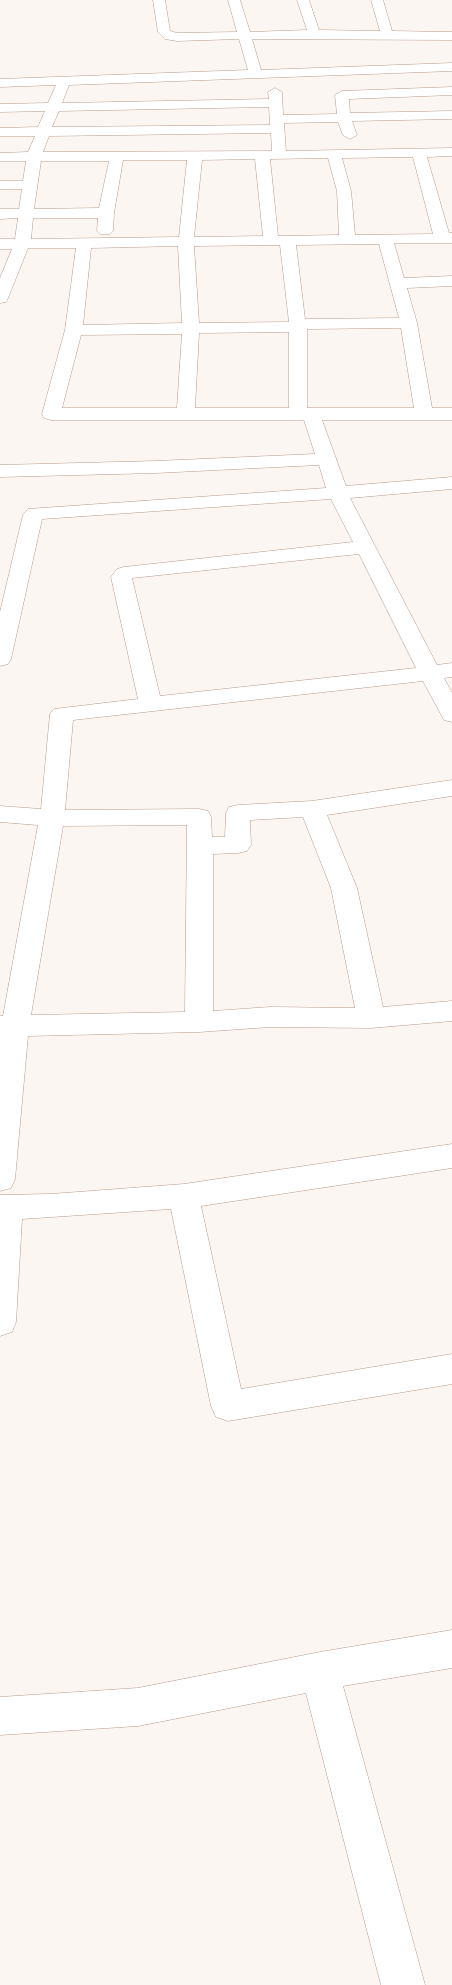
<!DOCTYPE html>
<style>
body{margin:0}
canvas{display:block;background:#fcf6f2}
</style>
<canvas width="452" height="1985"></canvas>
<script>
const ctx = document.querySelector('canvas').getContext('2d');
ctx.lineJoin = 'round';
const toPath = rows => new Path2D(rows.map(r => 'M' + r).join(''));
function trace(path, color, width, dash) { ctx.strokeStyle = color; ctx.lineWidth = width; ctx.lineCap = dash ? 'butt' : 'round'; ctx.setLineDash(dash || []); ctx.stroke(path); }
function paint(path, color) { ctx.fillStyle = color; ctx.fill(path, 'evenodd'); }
const minor = toPath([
 [153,0,165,0,170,31,177,33,237,32,228,0,240,0,250,32,307,30,297,0,309,0,319,30,380,31,371,0,383,0,392,31,452,32,452,40,252,39,261,70,452,63,452,71,69,85,62,103,269,99,268,92,275,88,282,92,283,115,337,114,335,95,342,91,452,87,452,95,349,99,350,113,452,111,452,119,352,121,357,135,350,139,343,135,338,122,284,123,286,151,452,148,452,156,427,157,449,233,452,233,452,243,394,243,404,278,452,276,452,286,407,288,417,323,432,408,452,408,452,420,322,420,346,486,452,477,452,489,350,498,437,665,452,663,452,677,444,678,452,693,452,722,444,720,423,681,73,720,65,810,199,809,208,811,211,817,212,837,225,837,226,813,229,807,238,805,312,801,452,780,452,796,327,815,357,888,383,1007,452,1001,452,1021,371,1028,270,1027,199,1032,28,1036,15,1179,11,1188,0,1191,0,1016,3,1016,38,825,0,822,0,806,41,809,50,714,54,709,138,699,111,577,117,569,124,567,353,542,331,499,42,519,11,659,8,664,0,666,0,612,23,515,28,509,326,488,319,465,156,473,0,477,0,465,156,461,315,454,304,420,51,420,44,418,42,414,65,330,76,248,28,248,8,298,6,302,0,303,0,278,12,249,0,249,0,239,15,239,18,218,0,219,0,209,19,209,22,189,0,189,0,181,23,181,26,161,0,161,0,153,28,152,35,136,0,136,0,128,38,127,45,111,0,112,0,104,48,103,56,85,0,87,0,79,248,70,239,39,177,41,165,39,158,32,153,0],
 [269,107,270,125,52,127,59,111,269,107],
 [271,133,272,151,43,152,49,136,271,133],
 [413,157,433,234,355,235,351,191,342,158,413,157],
 [328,158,337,191,339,235,278,236,270,159,328,158],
 [255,159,263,236,194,237,202,160,255,159],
 [123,160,187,160,179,237,31,239,33,218,98,218,97,231,100,234,110,234,113,231,114,213,123,160],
 [41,161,109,161,99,208,34,209,41,161],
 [379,244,399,318,305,319,296,245,379,244],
 [280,245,289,322,199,323,194,246,280,245],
 [178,246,182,323,83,325,91,248,178,246],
 [401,328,414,408,307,408,307,329,401,328],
 [289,332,289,408,195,408,199,333,289,332],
 [182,334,177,408,62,408,81,335,182,334],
 [359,554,416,668,160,696,132,578,359,554],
 [303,817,331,888,355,1008,270,1007,213,1011,213,854,238,853,247,851,251,845,250,820,303,817],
 [187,825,185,1012,31,1015,63,826,187,825],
 [452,1144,452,1168,201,1206,241,1389,452,1354,452,1384,228,1421,216,1417,211,1406,171,1209,22,1219,16,1322,12,1332,0,1336,0,1195,51,1194,184,1184,452,1144],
 [452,1630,452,1668,343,1686,425,1985,381,1985,306,1693,138,1726,0,1735,0,1697,138,1688,320,1652,452,1630]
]);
trace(minor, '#b59b8a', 1);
paint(minor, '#fff');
</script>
